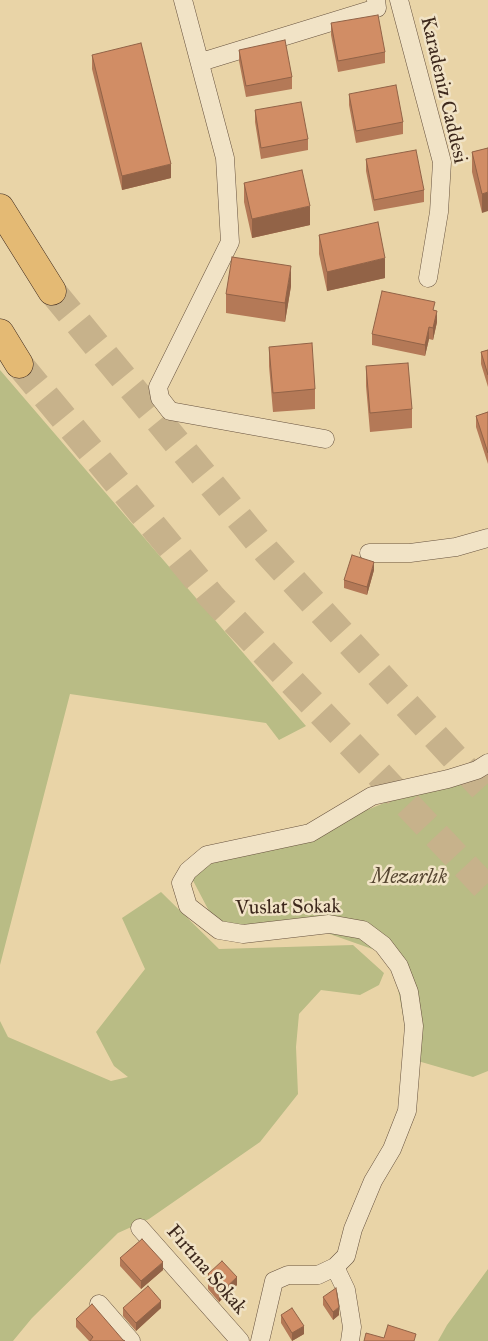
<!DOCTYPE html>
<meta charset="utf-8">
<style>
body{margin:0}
canvas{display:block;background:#e9d4a7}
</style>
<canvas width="488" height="1341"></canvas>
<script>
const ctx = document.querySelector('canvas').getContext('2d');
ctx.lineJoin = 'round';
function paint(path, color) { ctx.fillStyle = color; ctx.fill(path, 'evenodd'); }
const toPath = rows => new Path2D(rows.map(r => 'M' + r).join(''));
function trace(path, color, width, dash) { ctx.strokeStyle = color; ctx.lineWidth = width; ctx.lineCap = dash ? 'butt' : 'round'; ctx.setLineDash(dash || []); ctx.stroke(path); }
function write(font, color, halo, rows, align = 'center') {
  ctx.font = font + ' "IM FELL Great Primer",serif'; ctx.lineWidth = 5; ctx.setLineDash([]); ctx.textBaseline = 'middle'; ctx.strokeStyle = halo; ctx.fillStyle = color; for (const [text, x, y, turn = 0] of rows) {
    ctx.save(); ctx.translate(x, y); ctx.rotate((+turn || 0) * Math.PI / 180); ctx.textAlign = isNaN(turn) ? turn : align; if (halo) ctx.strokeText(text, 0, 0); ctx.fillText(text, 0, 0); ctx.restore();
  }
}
paint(toPath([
 [0,370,306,726,279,740,266,723,70,694,0,965],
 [488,761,488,1071,473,1077,411,1059,392,956,307,926,219,930,188,871,310,833],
 [161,892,219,949,353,945,384,973,379,985,360,995,321,990,299,1014,296,1047,298,1094,260,1142,149,1219,118,1233,32,1318,13,1341,0,1341,0,1021,8,1037,111,1081,128,1077,114,1066,96,1032,145,969,122,918],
 [488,1269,488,1341,438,1341,447,1325]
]), '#b9bc85');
trace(toPath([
 [52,291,267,552,488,794],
 [19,364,211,596,488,890]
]), '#c7b28b', 28, [28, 14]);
const street = toPath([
 [183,0,225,158,230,242,158,387,160,398,170,411,325,439],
 [399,0,442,162,439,212,428,278],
 [201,62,377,8,376,0],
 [369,553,410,553,456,547,488,538],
 [140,1228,240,1341],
 [335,1267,346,1290,352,1327,350,1341],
 [99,1304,131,1341],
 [260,1341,274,1281,288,1275,318,1275,335,1267,346,1256,353,1229,373,1181,392,1149,407,1111,414,1026,409,992,399,966,383,945,363,930,329,924,243,934,219,930,188,906,181,883,188,871,207,855,310,833,372,796,448,779,477,770,488,763]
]);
const primary = toPath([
 [0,208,52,291],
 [0,333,19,364]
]);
trace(street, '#68533f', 19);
trace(primary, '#3d281c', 29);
trace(street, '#f1e3c6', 18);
trace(primary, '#e4ba74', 28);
paint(toPath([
 [331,23,385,52,385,63,338,72,331,35],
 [239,50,292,77,292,89,246,97,239,61],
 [92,55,171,178,122,190,92,69],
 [349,94,403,122,403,134,356,143,349,105],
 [255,110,308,139,308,150,261,159,255,122],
 [488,148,482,213,472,172,472,152],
 [366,159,424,190,424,202,374,211,366,171],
 [244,183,310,225,252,238,244,202],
 [319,235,385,278,327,291,319,254],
 [291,286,285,322,226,313,226,294],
 [435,310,437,322,433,340,429,339,425,356,372,345,372,334],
 [269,347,315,389,315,409,273,412,269,366],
 [488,350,488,387,481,364,481,352],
 [366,366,412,409,412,428,370,432,366,386],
 [488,412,488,464,476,427,476,416],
 [374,570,367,595,344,588,344,580],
 [120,1258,163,1270,141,1289,120,1266],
 [208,1274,237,1285,219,1302,208,1289],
 [323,1297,339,1315,333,1320,323,1305],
 [123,1308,161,1308,136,1331,123,1316],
 [281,1315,304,1334,292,1341,281,1323],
 [76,1319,123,1340,125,1341,89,1341,76,1327]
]), '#b47957');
paint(toPath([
 [171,164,171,178,122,190,122,176],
 [488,192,488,211,482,213,482,194],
 [310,206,310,225,252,238,252,219],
 [385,258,385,278,327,291,327,272],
 [291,266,291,286,285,322,285,303],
 [437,311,437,322,433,340,433,328],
 [429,327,429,339,425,356,425,345],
 [374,562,374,570,367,595,367,587],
 [163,1262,163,1270,141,1289,141,1281],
 [237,1277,237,1285,219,1302,219,1294],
 [161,1301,161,1308,136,1331,136,1323],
 [339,1307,339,1315,333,1320,333,1312],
 [304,1326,304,1334,292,1341,292,1333]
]), '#926347');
const building = toPath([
 [378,15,385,52,338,61,331,23,378,15],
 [285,40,292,77,246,86,239,50,285,40],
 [141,43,171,164,122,176,92,55,141,43],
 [396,85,403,122,356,131,349,94,396,85],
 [301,102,308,139,261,148,255,110,301,102],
 [488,148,488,192,482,194,472,152,488,148],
 [416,150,424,190,374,200,366,159,416,150],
 [302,170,310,206,252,219,244,183,302,170],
 [378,222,385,258,327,272,319,235,378,222],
 [232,257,291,266,285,303,226,294,232,257],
 [382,291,435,302,433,310,437,311,433,328,429,327,425,345,372,334,382,291],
 [312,343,315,389,273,393,269,347,312,343],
 [488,350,488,375,481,352,488,350],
 [408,363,412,409,370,413,366,366,408,363],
 [488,412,488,453,476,416,488,412],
 [352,555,374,562,367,587,344,580,352,555],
 [142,1239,163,1262,141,1281,120,1258,142,1239],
 [222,1261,237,1277,219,1294,208,1281,212,1278,208,1274,222,1261],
 [148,1286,161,1301,136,1323,123,1308,148,1286],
 [336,1288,339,1307,333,1312,323,1297,336,1288],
 [92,1304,123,1340,125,1341,90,1341,93,1337,76,1319,92,1304],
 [292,1308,304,1326,292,1333,281,1315,292,1308],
 [388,1325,416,1334,414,1341,364,1341,366,1333,384,1338,388,1325]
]);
paint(building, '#d18d65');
trace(building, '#926347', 1);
write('20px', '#3d281c', '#f1e3c6', [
 ["Karadeniz Caddesi",443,90,77],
 ["Vuslat Sokak",288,908,-1],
 ["Fırtına Sokak",206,1270,49]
]);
write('italic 20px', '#564631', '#f1e3c6', [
 ["Mezarlık",409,878]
]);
</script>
